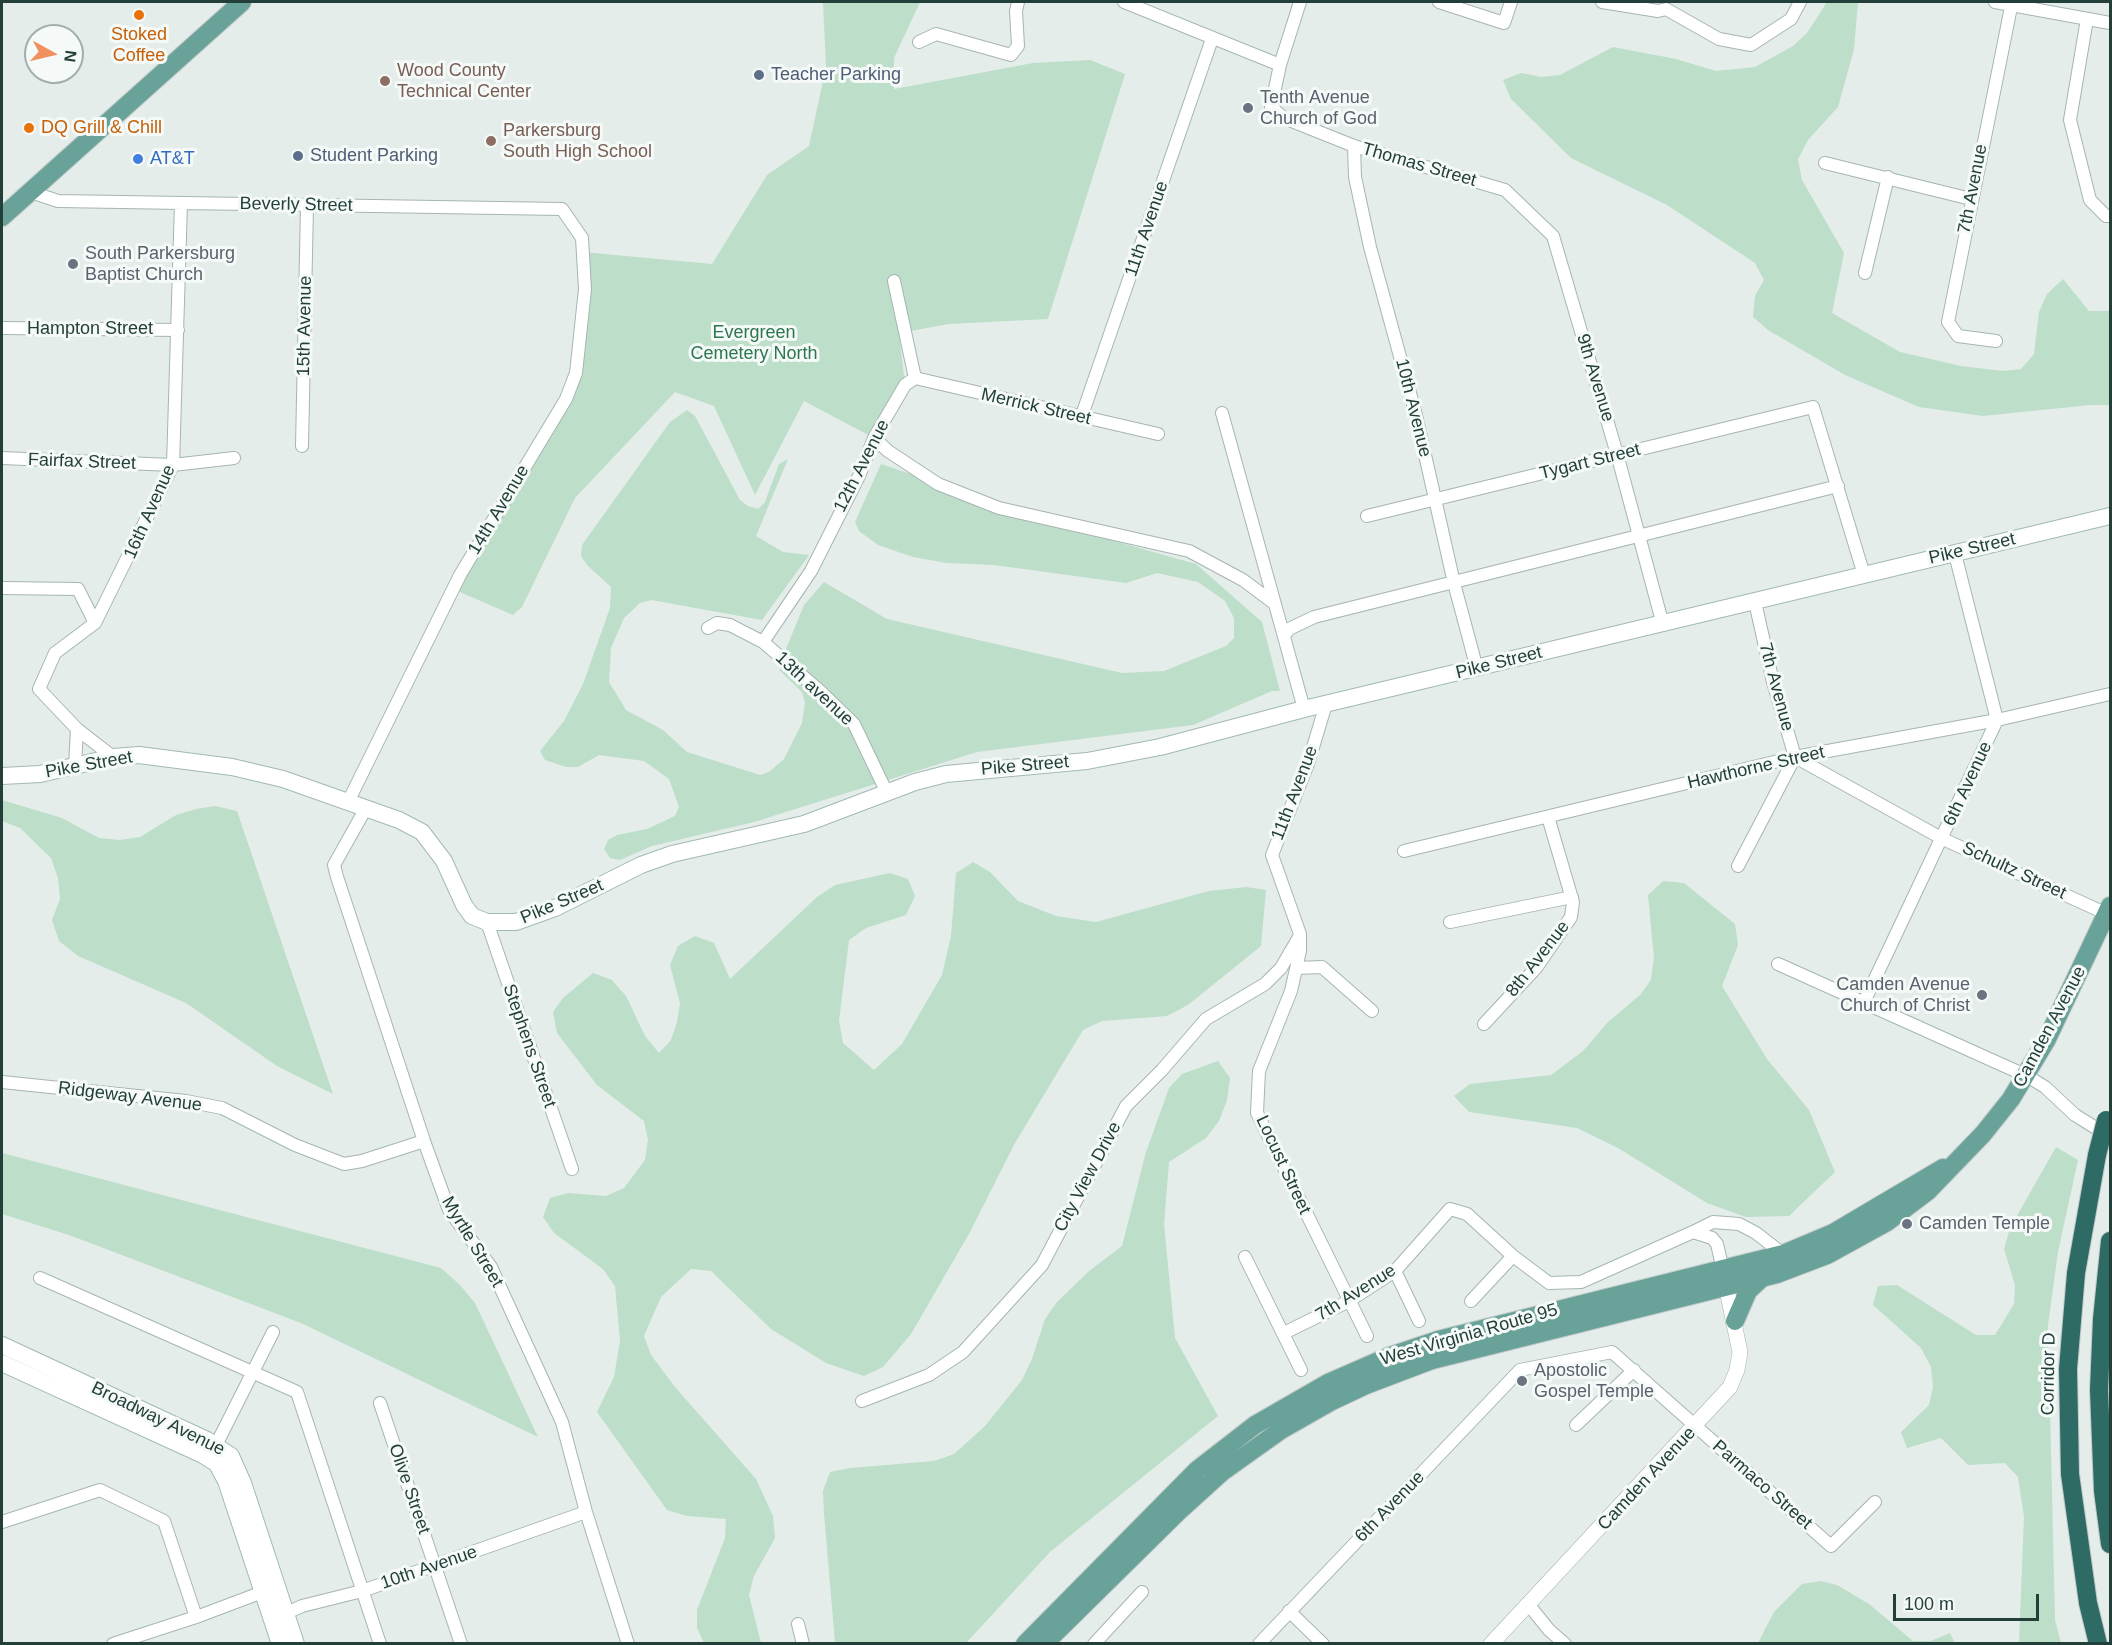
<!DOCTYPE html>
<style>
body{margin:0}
#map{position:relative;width:2112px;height:1645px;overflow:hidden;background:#e4edea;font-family:Arial,sans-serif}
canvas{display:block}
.frame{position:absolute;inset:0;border:3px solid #233f3a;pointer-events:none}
.north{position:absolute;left:24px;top:24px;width:60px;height:60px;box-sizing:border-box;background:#f5faf8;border:2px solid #a1afac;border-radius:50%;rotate:98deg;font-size:16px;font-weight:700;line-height:24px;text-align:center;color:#233f3a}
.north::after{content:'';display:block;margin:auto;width:21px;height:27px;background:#f1905e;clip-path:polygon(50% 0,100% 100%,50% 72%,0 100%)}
.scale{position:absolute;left:1893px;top:1594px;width:146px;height:27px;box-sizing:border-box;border:3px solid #233f3a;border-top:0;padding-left:8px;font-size:18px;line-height:21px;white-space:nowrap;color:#233f3a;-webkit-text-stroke:4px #f5faf8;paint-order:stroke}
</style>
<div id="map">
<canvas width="2112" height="1645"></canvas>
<div class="frame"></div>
<div class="north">N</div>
<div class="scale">100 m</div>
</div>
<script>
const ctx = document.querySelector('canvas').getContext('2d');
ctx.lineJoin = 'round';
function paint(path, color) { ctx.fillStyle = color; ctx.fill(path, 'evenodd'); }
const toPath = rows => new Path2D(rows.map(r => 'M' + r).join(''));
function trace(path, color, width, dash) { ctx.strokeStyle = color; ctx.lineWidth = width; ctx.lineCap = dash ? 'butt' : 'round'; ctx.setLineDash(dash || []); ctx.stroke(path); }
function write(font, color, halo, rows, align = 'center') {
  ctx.font = font + ' Arial,sans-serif'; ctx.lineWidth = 6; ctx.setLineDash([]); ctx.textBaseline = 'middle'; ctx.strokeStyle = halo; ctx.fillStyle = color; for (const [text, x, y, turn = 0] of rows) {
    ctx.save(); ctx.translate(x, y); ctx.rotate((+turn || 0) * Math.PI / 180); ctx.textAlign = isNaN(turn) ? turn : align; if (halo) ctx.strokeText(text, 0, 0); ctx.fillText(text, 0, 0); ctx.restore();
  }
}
paint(toPath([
 [823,2,920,2,894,58,894,89,1033,63,1090,60,1125,74,1048,319,949,324,899,333,905,385,874,438,804,401,755,495,714,406,675,392,575,498,522,607,513,615,453,589,576,373,583,252,712,264,767,175,809,146,826,67],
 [1827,2,1858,2,1854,49,1838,107,1808,140,1798,159,1802,180,1844,253,1832,313,1900,352,1961,366,2003,371,2021,369,2034,354,2039,312,2047,294,2063,279,2089,311,2110,311,2110,405,2090,405,1983,416,1919,407,1845,375,1768,330,1753,317,1755,296,1764,280,1755,263,1667,205,1571,158,1511,99,1503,80,1521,73,1541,77,1560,75,1613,47,1676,59,1716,71,1755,67,1793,46,1807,33],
 [687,410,695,416,740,500,748,506,758,509,765,502,779,464,788,459,756,536,783,552,809,555,762,620,651,600,640,603,624,618,611,648,609,682,626,710,663,730,687,752,760,775,769,772,784,759,802,723,805,702,802,692,780,671,781,661,804,605,824,582,887,619,1122,673,1164,671,1226,646,1234,638,1234,618,1225,601,1198,582,1157,573,1126,583,994,565,947,563,913,557,878,545,859,531,855,522,881,464,1082,532,1196,564,1262,622,1280,691,1272,691,1193,725,977,752,754,822,652,846,620,860,610,858,604,849,608,840,617,835,647,829,675,816,679,807,669,779,644,761,599,755,578,767,566,767,545,760,540,751,564,721,583,684,610,608,611,587,587,565,581,556,582,545,670,422],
 [2,800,62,818,99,838,120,840,140,837,176,815,196,809,215,806,237,811,333,1094,277,1066,186,1003,78,956,59,941,52,920,60,899,58,878,51,858,20,828,2,821],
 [973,862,990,872,1018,901,1056,916,1096,922,1209,891,1246,887,1266,890,1261,946,1188,1005,1167,1016,1102,1021,1083,1030,1015,1143,970,1232,911,1334,883,1367,864,1376,826,1363,771,1329,711,1271,691,1269,661,1297,644,1336,651,1355,675,1387,756,1479,773,1516,775,1538,754,1576,749,1595,761,1643,704,1643,697,1628,697,1610,725,1538,726,1519,687,1516,667,1510,597,1412,614,1377,620,1341,615,1286,603,1269,554,1233,543,1217,550,1198,568,1193,606,1196,624,1188,645,1160,648,1140,644,1121,597,1085,557,1033,553,1012,563,998,593,973,612,980,626,996,645,1036,659,1053,671,1040,677,1022,680,1003,670,965,678,946,695,936,714,943,730,979,817,897,835,885,890,873,908,879,915,896,906,915,866,928,849,940,839,1021,843,1043,874,1070,902,1044,942,975,951,936,956,873],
 [1663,881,1684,883,1735,924,1738,945,1722,986,1767,1059,1809,1110,1835,1172,1789,1216,1746,1217,1707,1203,1618,1148,1577,1128,1469,1112,1454,1096,1470,1084,1551,1075,1583,1051,1608,1022,1640,995,1651,980,1654,958,1648,895],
 [1218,1061,1230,1078,1227,1100,1219,1121,1206,1138,1169,1162,1164,1224,1175,1338,1218,1416,1050,1552,966,1643,835,1643,824,1513,823,1491,830,1472,850,1468,934,1461,954,1454,985,1426,1022,1380,1032,1359,1045,1319,1057,1302,1088,1272,1122,1246,1146,1152,1169,1088,1182,1074],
 [2056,1147,2078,1160,2058,1252,2048,1325,2055,1620,2061,1643,2019,1643,2024,1517,2018,1477,2005,1463,1968,1465,1941,1438,1907,1448,1901,1432,1929,1405,1933,1387,1931,1367,1921,1348,1873,1305,1878,1286,1897,1285,1976,1335,1995,1335,2014,1304,2015,1285,2004,1249,2010,1228],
 [2,1153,441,1268,460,1285,475,1303,538,1437,301,1323,69,1235,2,1214],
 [1820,1581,1837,1585,1869,1604,1913,1641,1931,1641,1950,1633,1955,1643,1758,1643,1774,1612,1802,1584]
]), '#bddec9');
const minor = toPath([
 [1124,2,1280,65],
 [1300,2,1280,65,1271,107,1284,118,1354,146,1505,190,1553,236,1617,454,1663,625],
 [1439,2,1504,23,1511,2],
 [1602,2,1658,11,1666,9,1719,39,1751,45,1791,19,1800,2],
 [1995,2,2110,23],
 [2087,19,2070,120,2090,200,2106,216,2110,216],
 [919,42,936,34,1011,55,1018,46,1016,11,1018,2],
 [1354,146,1355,177,1370,247,1416,415,1454,583,1477,669],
 [1825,163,1971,199],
 [31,192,58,201,562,209,582,238,585,289,576,373,566,399,460,575,348,802],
 [1865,273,1888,177],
 [2,328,178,330],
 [1996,341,1958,336,1948,322,2012,2],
 [915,378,1158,434],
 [1222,413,1304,709],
 [1081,418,1212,39],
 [874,438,888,451,938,484,999,508,1189,551,1243,580,1275,604],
 [302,446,307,206],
 [2,458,173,465,234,458],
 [1367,516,1813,407,1864,575],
 [2,588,78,589,95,623],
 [708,628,717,623,730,625,763,642,820,691,854,724,887,793],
 [1284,636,1289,629,1314,617,1838,486],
 [763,642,811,571,859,476,874,438,905,385,915,378,894,281],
 [1326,704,1308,764,1272,855,1300,934,1300,951,1291,991,1259,1071,1257,1113,1367,1336],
 [113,757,77,729,39,689,55,653,95,623,173,465,181,203],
 [1795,757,1943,839,2107,914],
 [75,766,77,729],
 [366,808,334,865,337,877,424,1141,449,1210,491,1267,562,1422,586,1512,628,1644],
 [1404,851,1795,757,1997,720,2110,694],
 [1738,866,1795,757,1773,682,1755,602],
 [487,922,572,1169],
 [1450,922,1572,897],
 [1778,964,2027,1076,2045,1087,2075,1115,2107,1135],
 [1297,968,1322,967,1372,1011],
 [1864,1002,1997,720,1955,554],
 [1484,1024,1536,968,1571,917,1573,902,1548,817],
 [2,1082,186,1101,222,1108,295,1145,344,1164,362,1161,424,1141],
 [1693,1232,1713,1222,1739,1224,1756,1233,1783,1254],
 [1245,1257,1301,1370],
 [1395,1271,1419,1321],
 [40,1278,297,1392,380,1644],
 [1471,1301,1513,1256],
 [1284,1333,1349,1301,1395,1271,1450,1209,1467,1214,1513,1256,1549,1283,1581,1282,1693,1232,1712,1238,1717,1244,1723,1270],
 [862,1401,929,1375,963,1352,1042,1265,1126,1106,1162,1070,1206,1019,1265,984,1281,968,1299,937],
 [380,1403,461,1644],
 [1576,1425,1634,1370],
 [213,1451,273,1332],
 [2,1522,100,1490,164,1521,196,1617],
 [1528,1604,1549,1630,1565,1644],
 [1289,1611,1323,1644],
 [280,1616,302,1606,362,1591,586,1512],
 [798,1624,803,1644],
 [113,1644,199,1616,268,1590],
 [1094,1644,1142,1592],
 [1259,1644,1520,1370,1612,1352,1831,1546,1875,1502]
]);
const tertiary = toPath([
 [1491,1644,1730,1387,1737,1370,1740,1352,1724,1276]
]);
const secondary = toPath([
 [2,776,40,774,113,757,139,755,232,767,283,779,399,820,422,832,444,861,464,905,472,916,487,922,516,922,555,908,641,865,672,854,804,824,915,782,946,774,1087,761,1160,747,1304,709,2110,516],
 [2,1345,207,1440,231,1456,243,1483,296,1644],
 [2,1363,203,1455,217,1464,226,1481,280,1644]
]);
const primary = toPath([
 [2,217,242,2],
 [1735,1321,1748,1291,1762,1278],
 [1025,1644,1197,1470,1255,1425,1328,1383,1390,1356,1438,1340,1783,1254,1833,1233,1943,1168],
 [1044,1644,1180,1510,1222,1472,1281,1430,1332,1401,1366,1385,1432,1360,1777,1274,1827,1255,1887,1222,1928,1191,1983,1134,2011,1099,2047,1039,2110,906]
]);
const motorway = toPath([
 [2097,1155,2076,1273,2068,1369,2070,1474,2088,1603,2098,1644],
 [2110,1241,2102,1319,2099,1390,2103,1491,2110,1544]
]);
trace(minor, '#a6b5b2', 14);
trace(tertiary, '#a6b5b2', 16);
trace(secondary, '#a2b9b3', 18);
trace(primary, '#c1c9c8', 20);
trace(motorway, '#c1c9c8', 20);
trace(minor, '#fff', 12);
trace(tertiary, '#fff', 15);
trace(secondary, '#fff', 16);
trace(primary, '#69a299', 18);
trace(motorway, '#2f6b65', 18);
const motorwayBridge = toPath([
 [2097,1155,2106,1120]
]);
trace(motorwayBridge, '#c1c9c8', 20, []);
trace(motorwayBridge, '#2f6b65', 18);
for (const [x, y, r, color] of [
 [139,15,6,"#e8710a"],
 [759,75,6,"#5c6f8a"],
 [385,81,6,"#8d6e63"],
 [1248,108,6,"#6b7280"],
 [29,128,6,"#e8710a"],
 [491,141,6,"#8d6e63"],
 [298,156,6,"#5c6f8a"],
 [138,159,6,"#3f7fe0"],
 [73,264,6,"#6b7280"],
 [1982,995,6,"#6b7280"],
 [1907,1224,6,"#6b7280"],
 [1522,1381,6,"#6b7280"]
]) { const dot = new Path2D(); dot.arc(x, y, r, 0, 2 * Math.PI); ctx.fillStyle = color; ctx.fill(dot); trace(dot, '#f5faf8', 2); }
write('18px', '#c56008', '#f5faf8', [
 ["Stoked",139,35],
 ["Coffee",139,56],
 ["DQ Grill & Chill",41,128,"left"]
]);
write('18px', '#785e54', '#f5faf8', [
 ["Wood County",397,71],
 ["Technical Center",397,92],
 ["Parkersburg",503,131],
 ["South High School",503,152]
], 'left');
write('18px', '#4e5e75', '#f5faf8', [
 ["Teacher Parking",771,75],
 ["Student Parking",310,156]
], 'left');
write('18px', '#5b616d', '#f5faf8', [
 ["Tenth Avenue",1260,98],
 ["Church of God",1260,119],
 ["South Parkersburg",85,254],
 ["Baptist Church",85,275],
 ["Camden Avenue",1970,985,"right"],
 ["Church of Christ",1970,1006,"right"],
 ["Camden Temple",1919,1224],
 ["Apostolic",1534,1371],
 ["Gospel Temple",1534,1392]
], 'left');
write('18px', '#366cbe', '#f5faf8', [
 ["AT&T",150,159]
], 'left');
write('18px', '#233f3a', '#f5faf8', [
 ["Thomas Street",1419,165,16],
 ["7th Avenue",1973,189,-79],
 ["Beverly Street",296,205,1],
 ["11th Avenue",1147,229,-71],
 ["15th Avenue",305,326,-89],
 ["Hampton Street",90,329],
 ["9th Avenue",1595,378,73],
 ["Merrick Street",1036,407,13],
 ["10th Avenue",1413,408,76],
 ["Fairfax Street",82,462,2],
 ["Tygart Street",1590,462,-14],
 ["12th Avenue",862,466,-63],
 ["14th Avenue",499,510,-59],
 ["16th Avenue",150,512,-66],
 ["Pike Street",1972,549,-13],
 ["Pike Street",1499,663,-14],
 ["7th Avenue",1776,687,75],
 ["13th avenue",814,689,43],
 ["Pike Street",89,765,-10],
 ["Pike Street",1025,766,-5],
 ["Hawthorne Street",1756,768,-13],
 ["6th Avenue",1968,784,-65],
 ["11th Avenue",1295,793,-69],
 ["Schultz Street",2014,871,25],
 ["Pike Street",562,902,-23],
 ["8th Avenue",1538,959,-52],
 ["Camden Avenue",2050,1027,-62],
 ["Stephens Street",529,1046,71],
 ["Ridgeway Avenue",130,1097,7],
 ["Locust Street",1283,1165,65],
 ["City View Drive",1088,1177,-62],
 ["Myrtle Street",472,1242,59],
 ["7th Avenue",1356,1293,-32],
 ["West Virginia Route 95",1469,1335,-16],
 ["Corridor D",2049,1374,-89],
 ["Broadway Avenue",158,1419,26],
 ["Camden Avenue",1647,1479,-47],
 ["Parmaco Street",1762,1485,41],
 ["Olive Street",409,1489,71],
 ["6th Avenue",1390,1507,-46],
 ["10th Avenue",429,1568,-19]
]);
write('18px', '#2d7650', '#f5faf8', [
 ["Evergreen",754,333],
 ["Cemetery North",754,354]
]);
</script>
